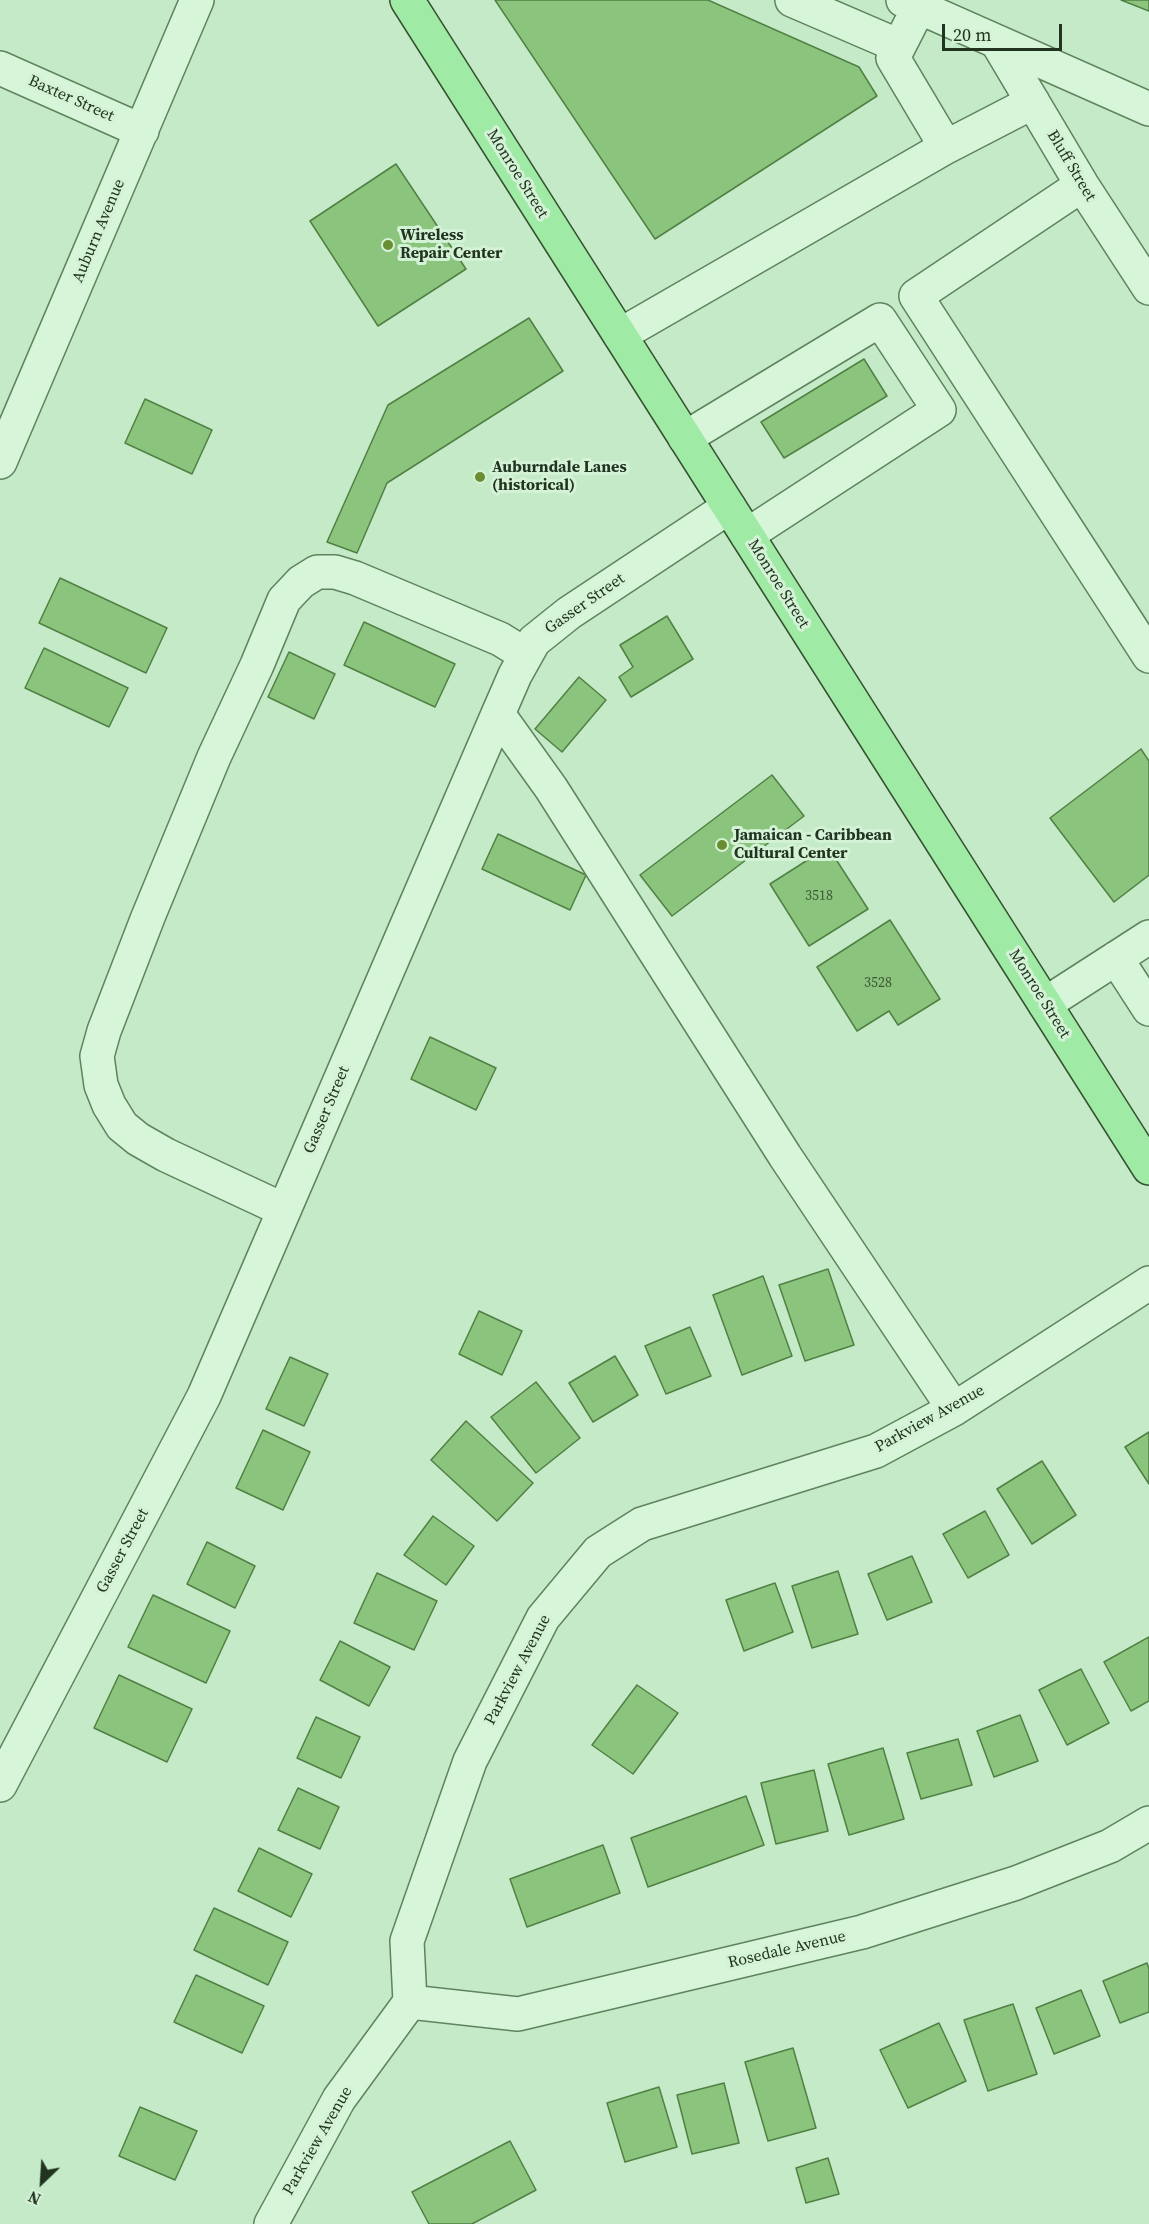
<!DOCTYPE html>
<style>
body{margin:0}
#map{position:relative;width:1149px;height:2224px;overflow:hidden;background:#c4eac8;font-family:"Source Serif 4",serif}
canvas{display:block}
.north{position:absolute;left:12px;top:2152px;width:60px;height:60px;-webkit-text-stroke:4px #d3f2d6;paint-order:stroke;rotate:205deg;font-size:16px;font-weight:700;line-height:24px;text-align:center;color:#22341f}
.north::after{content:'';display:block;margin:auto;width:21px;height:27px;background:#22341f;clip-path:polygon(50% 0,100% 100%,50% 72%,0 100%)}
.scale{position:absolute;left:942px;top:24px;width:120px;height:27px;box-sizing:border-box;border:3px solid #22341f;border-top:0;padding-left:8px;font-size:18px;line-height:21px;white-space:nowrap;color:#22341f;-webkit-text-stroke:4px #d3f2d6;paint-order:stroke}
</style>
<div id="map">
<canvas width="1149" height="2224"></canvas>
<div class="north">N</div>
<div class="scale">20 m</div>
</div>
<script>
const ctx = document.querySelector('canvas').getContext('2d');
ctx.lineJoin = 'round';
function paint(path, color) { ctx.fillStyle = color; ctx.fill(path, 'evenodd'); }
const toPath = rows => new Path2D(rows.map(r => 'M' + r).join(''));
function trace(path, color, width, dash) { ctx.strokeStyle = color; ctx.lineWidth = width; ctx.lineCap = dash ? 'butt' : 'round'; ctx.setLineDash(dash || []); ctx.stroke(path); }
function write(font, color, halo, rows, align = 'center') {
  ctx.font = font + ' "Source Serif 4",serif'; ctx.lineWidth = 6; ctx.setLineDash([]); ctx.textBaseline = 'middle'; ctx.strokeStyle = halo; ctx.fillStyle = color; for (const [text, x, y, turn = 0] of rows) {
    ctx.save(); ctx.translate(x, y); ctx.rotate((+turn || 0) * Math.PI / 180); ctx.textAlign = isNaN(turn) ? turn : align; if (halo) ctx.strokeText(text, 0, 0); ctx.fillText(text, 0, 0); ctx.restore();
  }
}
const building = toPath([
 [495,0,708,0,859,67,877,96,655,239,495,0],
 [1121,0,1149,0,1149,11,1121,0],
 [396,164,466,269,378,326,310,221,396,164],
 [529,318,563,371,387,483,357,553,327,542,388,405,529,318],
 [864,359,887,396,784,458,761,422,864,359],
 [145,399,212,430,192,474,125,443,145,399],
 [60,578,167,628,146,673,39,623,60,578],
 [667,616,693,659,631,697,619,677,633,667,620,645,667,616],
 [364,622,455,664,435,707,344,665,364,622],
 [44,648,128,688,109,727,25,688,44,648],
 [289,652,335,674,314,719,268,697,289,652],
 [579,677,606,700,562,752,535,729,579,677],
 [1141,749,1149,761,1149,875,1114,902,1050,818,1141,749],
 [772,775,804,816,672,916,640,875,772,775],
 [498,834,586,875,570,910,482,869,498,834],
 [828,847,868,909,809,946,770,884,828,847],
 [890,920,940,999,898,1025,889,1011,857,1031,817,967,890,920],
 [430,1037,496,1068,476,1110,411,1079,430,1037],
 [828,1269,854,1345,805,1361,779,1285,828,1269],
 [763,1276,792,1356,742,1375,713,1295,763,1276],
 [479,1311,522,1331,502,1375,459,1354,479,1311],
 [690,1327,711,1376,666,1394,645,1346,690,1327],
 [615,1356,638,1395,593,1422,569,1383,615,1356],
 [290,1357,328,1374,304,1426,266,1409,290,1357],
 [536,1382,580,1438,536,1473,491,1417,536,1382],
 [466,1421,533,1483,497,1521,431,1460,466,1421],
 [263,1430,310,1452,283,1510,236,1488,263,1430],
 [1149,1432,1149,1484,1125,1447,1149,1432],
 [1042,1461,1076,1515,1032,1544,997,1489,1042,1461],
 [985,1511,1009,1555,968,1578,943,1534,985,1511],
 [433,1516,474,1546,446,1585,404,1555,433,1516],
 [207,1542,255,1566,235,1608,187,1584,207,1542],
 [912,1556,932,1602,887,1620,868,1574,912,1556],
 [838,1571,858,1634,812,1648,792,1586,838,1571],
 [377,1573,437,1601,414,1650,354,1623,377,1573],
 [775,1583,793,1632,744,1651,726,1600,775,1583],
 [153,1595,230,1631,206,1683,128,1647,153,1595],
 [1149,1637,1149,1701,1131,1711,1104,1662,1149,1637],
 [340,1641,390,1667,369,1706,320,1680,340,1641],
 [1081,1669,1109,1723,1067,1745,1039,1690,1081,1669],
 [119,1675,192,1709,167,1762,94,1728,119,1675],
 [637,1685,678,1713,633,1774,592,1745,637,1685],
 [1020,1715,1038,1761,994,1777,977,1731,1020,1715],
 [316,1717,360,1737,341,1778,297,1758,316,1717],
 [958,1739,972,1785,921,1799,907,1753,958,1739],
 [883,1748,904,1819,849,1835,828,1764,883,1748],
 [814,1770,828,1831,776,1844,761,1783,814,1770],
 [298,1788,339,1807,320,1849,278,1830,298,1788],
 [746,1796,764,1845,648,1887,631,1838,746,1796],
 [603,1845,620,1893,527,1927,510,1879,603,1845],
 [259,1848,312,1874,291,1917,238,1891,259,1848],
 [214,1908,288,1942,268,1985,194,1950,214,1908],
 [1147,1963,1149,1969,1149,2012,1120,2023,1103,1981,1147,1963],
 [196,1975,264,2006,242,2053,174,2022,196,1975],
 [1081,1990,1100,2036,1054,2054,1036,2008,1081,1990],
 [1013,2004,1037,2074,988,2091,964,2020,1013,2004],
 [939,2023,966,2081,908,2108,880,2050,939,2023],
 [793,2048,816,2128,768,2141,745,2062,793,2048],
 [724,2083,739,2143,692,2154,677,2095,724,2083],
 [659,2087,677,2147,625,2162,607,2103,659,2087],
 [140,2107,197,2131,175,2180,119,2156,140,2107],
 [510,2141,536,2190,472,2224,429,2224,412,2192,510,2141],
 [828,2158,839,2194,806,2203,796,2168,828,2158]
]);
paint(building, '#8bc57d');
trace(building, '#518044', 1.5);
const minor = toPath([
 [792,0,899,46],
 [903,0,1149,109],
 [919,7,893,58,946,147],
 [997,42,1082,185,1149,288],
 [0,68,142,131],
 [1082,185,916,296,1149,656],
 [620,335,946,147,1033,102],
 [685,438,880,320,939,410,747,535],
 [0,462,197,0],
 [498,714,551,788,785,1156,954,1409],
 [1116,958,1149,1009],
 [1045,1004,1149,937],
 [284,1210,166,1155,138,1139,122,1126,109,1105,101,1085,97,1056,104,1031,148,917,214,757,257,665,284,600,301,582,317,572,335,572,355,578,500,639,526,655],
 [0,1785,204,1396,498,714,515,675,534,641,569,613,729,507],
 [410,2002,518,2014,862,1932,1016,1883,1110,1846,1149,1823],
 [271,2224,339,2099,410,2002,407,1941,470,1761,543,1618,598,1552,642,1524,876,1451,954,1409,1149,1283]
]);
const major = toPath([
 [407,0,1149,1168]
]);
trace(minor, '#5f835c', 36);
trace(major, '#355130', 36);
trace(minor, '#d7f6d9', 33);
trace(major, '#9feaa5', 33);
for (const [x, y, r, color] of [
 [388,245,6,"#6a8d31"],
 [480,477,6,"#6a8d31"],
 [722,845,6,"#6a8d31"]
]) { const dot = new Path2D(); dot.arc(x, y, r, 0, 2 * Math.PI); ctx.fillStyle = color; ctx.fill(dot); trace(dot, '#d3f2d6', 2); }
write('14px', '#3c5836', null, [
 ["3518",819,896],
 ["3528",878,983]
]);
write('16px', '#22341f', '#d3f2d6', [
 ["Baxter Street",71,99,24],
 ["Bluff Street",1071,166,59],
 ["Monroe Street",517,174,58],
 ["Auburn Avenue",99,231,-67],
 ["Monroe Street",778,584,58],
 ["Gasser Street",585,604,-35],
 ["Monroe Street",1039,994,58],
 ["Gasser Street",327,1110,-67],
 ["Parkview Avenue",930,1419,-29],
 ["Gasser Street",123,1551,-62],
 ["Parkview Avenue",518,1670,-62],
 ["Rosedale Avenue",787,1950,-13],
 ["Parkview Avenue",318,2141,-60]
]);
write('bold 16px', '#22341f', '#d3f2d6', [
 ["Wireless",400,236],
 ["Repair Center",400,254],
 ["Auburndale Lanes",492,468],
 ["(historical)",492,486],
 ["Jamaican - Caribbean",734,836],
 ["Cultural Center",734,854]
], 'left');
</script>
